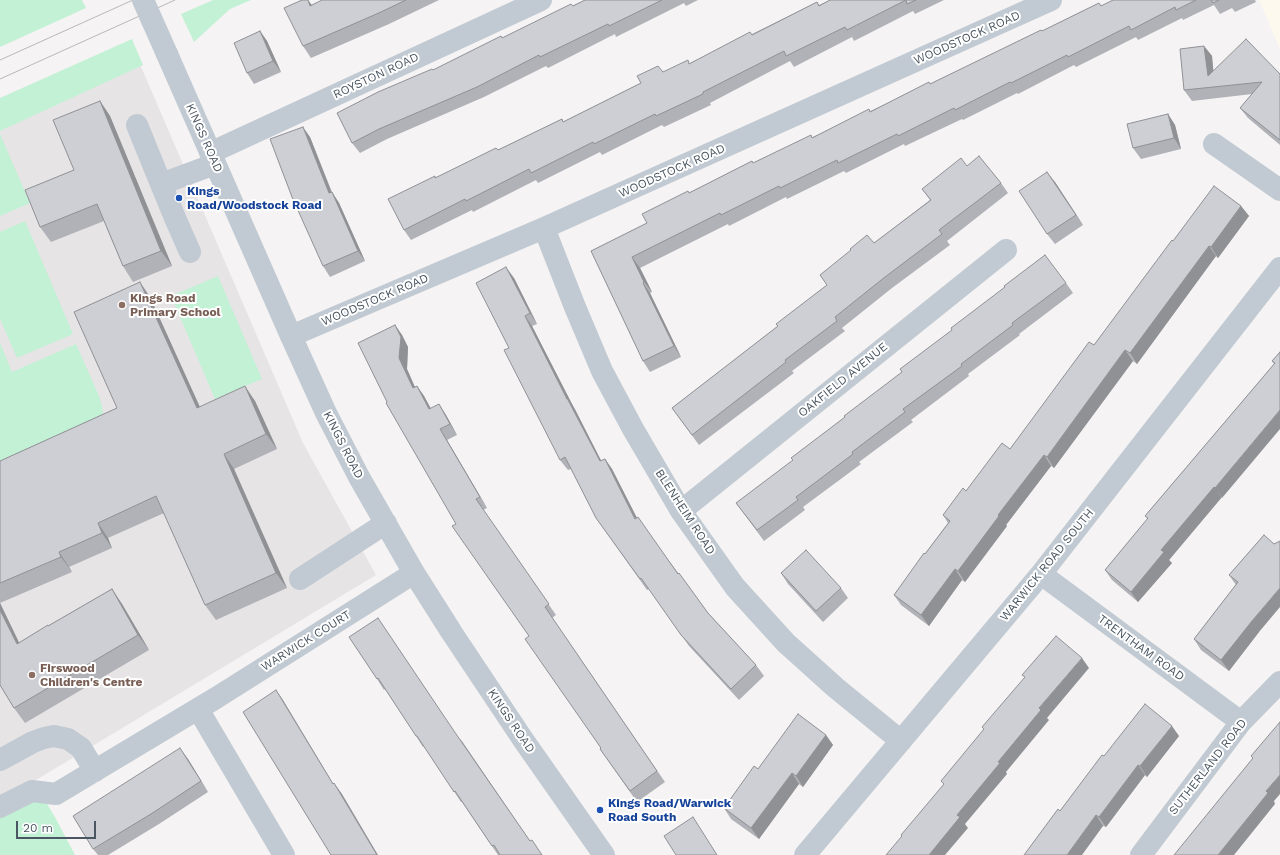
<!DOCTYPE html>
<style>
body{margin:0}
#map{position:relative;width:1280px;height:855px;overflow:hidden;background:#f5f3f3;font-family:"Work Sans",sans-serif}
canvas{display:block}
.scale{position:absolute;left:16px;top:821px;width:80px;height:18px;box-sizing:border-box;border:2px solid #4a5661;border-top:0;padding-left:5px;font-size:12px;line-height:14px;white-space:nowrap;color:#4a5661;-webkit-text-stroke:3px #fff;paint-order:stroke}
</style>
<div id="map">
<canvas width="1280" height="855"></canvas>
<div class="scale">20 m</div>
</div>
<script>
const ctx = document.querySelector('canvas').getContext('2d');
ctx.lineJoin = 'round';
function paint(path, color) { ctx.fillStyle = color; ctx.fill(path, 'evenodd'); }
const toPath = rows => new Path2D(rows.map(r => 'M' + r).join(''));
function trace(path, color, width, dash) { ctx.strokeStyle = color; ctx.lineWidth = width; ctx.lineCap = dash ? 'butt' : 'round'; ctx.setLineDash(dash || []); ctx.stroke(path); }
function write(font, color, halo, rows, align = 'center') {
  ctx.font = font + ' "Work Sans",sans-serif'; ctx.lineWidth = 4; ctx.setLineDash([]); ctx.textBaseline = 'middle'; ctx.strokeStyle = halo; ctx.fillStyle = color; for (const [text, x, y, turn = 0] of rows) {
    ctx.save(); ctx.translate(x, y); ctx.rotate((+turn || 0) * Math.PI / 180); ctx.textAlign = isNaN(turn) ? turn : align; if (halo) ctx.strokeText(text, 0, 0); ctx.fillText(text, 0, 0); ctx.restore();
  }
}
paint(toPath([
 [1259,0,1280,0,1280,49]
]), '#fdf9ef');
paint(toPath([
 [139,62,303,443,376,575,41,777,0,800,0,125]
]), '#e6e4e5');
paint(toPath([
 [0,0,82,0,86,8,0,47],
 [213,0,251,0,230,9,194,42,181,14],
 [132,39,143,65,0,131,0,98],
 [0,134,30,203,0,216],
 [25,221,73,334,17,358,0,319,0,232],
 [218,276,262,379,215,399,171,296],
 [0,343,12,372,76,344,99,396,102,406,103,414,100,420,0,467],
 [34,782,56,819,75,855,0,855,0,800]
]), '#c3f1d5');
trace(toPath([
 [167,54,291,336,326,413,359,477,414,573,452,633,524,741,604,855],
 [137,125,161,184],
 [1214,144,1280,190],
 [210,153,541,0],
 [544,228,575,307,602,371,633,429,681,511,735,587,786,643,836,688,901,741],
 [190,252,175,218,161,184,215,164],
 [291,336,544,228,1051,0],
 [681,511,1006,250],
 [1041,574,1241,722],
 [300,579,386,523],
 [198,709,284,855],
 [0,760,33,742,44,738,54,736,68,739,81,748,95,771],
 [0,807,32,791,56,794,216,698,414,573],
 [805,855,1041,574,1280,268],
 [1141,855,1241,722,1280,682]
]), '#c1cad2', 22);
trace(toPath([
 [0,60,133,0],
 [0,79,175,0]
]), '#b5b8bd', 1);
trace(toPath([
 [143,0,167,54]
]), '#c1cad2', 22);
paint(toPath([
 [302,0,308,0,312,5,322,0,439,0,389,24,311,58,303,46],
 [585,0,698,0,686,6,684,3,616,37,615,34,548,68,546,66,484,97,387,139,360,153,352,143,502,38],
 [830,0,944,0,915,14,913,11,854,41,852,37,794,67,790,61,710,103,711,105,664,127,662,125,602,155,600,152,538,183,536,180,473,212,472,210,411,240,404,230,496,148,498,150,562,119,563,122,663,72,690,63,752,34,817,2,819,5],
 [1113,0,1255,0,1256,2,1235,12,1232,8,1220,14,1214,5,1183,20,1182,18,1138,40,1136,37,1076,67,1074,65,1018,94,1017,93,963,120,962,119,905,146,904,144,846,173,844,171,787,199,786,197,729,226,728,224,640,268,652,292,650,293,681,357,650,372,643,361,591,251,647,223,689,193,752,161,753,163,813,137,930,84,1042,31,1099,3,1101,6],
 [260,31,267,41,281,72,254,84,247,73],
 [1204,46,1212,56,1213,71,1280,74,1280,145,1248,118,1240,108,1252,94,1192,101,1184,90],
 [100,101,110,116,172,266,133,282,123,266,104,221,51,242,40,227,74,170],
 [1168,114,1175,125,1181,149,1141,159,1133,148],
 [310,137,332,192,339,203,365,261,330,277,323,266],
 [967,166,1001,183,1008,193,947,241,950,245,892,288,842,328,845,331,792,371,794,373,699,445,672,408,778,326,827,285,820,275,874,243,930,200,922,189],
 [1055,182,1083,225,1055,244,1047,234],
 [1241,206,1249,216,1218,258,1216,256,1137,364,1133,361,1054,468,1051,466,1006,525,1007,526,965,582,962,580,929,626,901,605,894,595,948,523,943,515,966,491,1010,449,1094,345,1173,241],
 [514,278,537,324,532,326,571,403,575,409,601,461,605,459,612,469,637,518,708,613,756,665,764,676,739,700,689,646,649,589,647,590,596,518,571,469,568,470,560,460,509,348],
 [1066,283,1073,293,1019,334,1020,335,968,374,969,376,911,420,913,422,859,462,861,464,803,507,805,510,764,541,736,503],
 [150,297,200,407,255,401,277,449,234,469,287,588,216,620,205,605,164,513,108,538,112,548,69,567,72,572,0,603,0,461,117,408],
 [395,325,402,335,408,347,407,369,415,387,417,386,424,396,431,409,439,404,446,415,457,435,447,440,487,508,483,510,556,615,552,618,665,782,637,802,600,749,601,748,529,636,456,524,387,402],
 [1280,352,1222,498,1222,497,1169,560,1172,563,1138,602,1112,580,1105,570,1148,519,1145,516,1274,364,1272,361],
 [1264,535,1259,632,1229,671,1201,650,1194,639,1236,585,1229,575],
 [781,573,841,588,848,598,823,622,788,584],
 [112,589,122,604,149,650,25,723,14,708,0,685,0,603,19,643],
 [349,637,462,741,530,841,542,855,498,855,462,802,461,802,424,746,423,747,416,736,385,689,384,690,377,679],
 [826,735,833,745,803,787,799,784,759,839,731,819,724,808,758,769],
 [1179,736,1147,777,1145,775,1106,827,1103,826,1060,811,1104,756],
 [188,759,208,792,159,824,108,855,98,855,93,849]
]), '#b0b2b7');
paint(toPath([
 [308,0,315,10,310,6],
 [260,31,267,41,281,72,273,61],
 [1204,46,1212,56,1215,87,1208,76],
 [100,101,110,116,172,266,161,251],
 [1168,114,1175,125,1181,149,1174,138],
 [303,127,310,137,336,204,329,193],
 [1047,172,1055,182,1083,225,1076,215],
 [332,192,339,203,365,261,358,251],
 [1241,206,1249,216,1218,258,1211,247],
 [1209,246,1216,256,1137,364,1130,353],
 [632,257,640,268,652,292,644,282],
 [506,267,514,278,537,324,530,313],
 [140,282,150,297,207,423,197,408],
 [643,283,650,293,681,357,674,346],
 [525,316,532,326,607,472,600,461,567,399],
 [395,325,402,335,408,347,407,369,420,399,413,388,399,358],
 [1125,350,1133,361,1054,468,1047,457],
 [245,386,255,401,277,449,266,434],
 [417,386,424,396,437,420,429,409],
 [439,404,446,415,457,435,450,424],
 [1280,410,1280,429,1222,498,1215,488],
 [440,429,447,440,487,508,480,497],
 [224,454,234,469,287,588,276,573],
 [1044,455,1051,466,1006,525,1007,526,965,582,958,571,998,515],
 [605,459,612,469,643,530,635,519],
 [1214,487,1222,497,1169,560,1172,563,1138,602,1131,592,1161,550],
 [98,523,108,538,112,548,102,533],
 [59,552,69,567,72,572,61,557],
 [955,569,962,580,929,626,921,615],
 [1280,588,1280,607,1259,632,1229,671,1221,660,1252,621],
 [112,589,122,604,149,650,138,635],
 [0,603,27,659,17,644,0,610],
 [1082,658,1089,668,1047,718,1049,720,1006,772,1007,774,965,824,968,828,945,855,929,855,957,815,1039,708],
 [276,690,283,700,340,795,333,784],
 [1172,726,1179,736,1147,777,1140,766],
 [826,735,833,745,803,787,796,776],
 [180,748,188,759,208,792],
 [1138,765,1145,775,1106,827,1099,817],
 [792,773,799,784,759,839,751,828],
 [1280,775,1280,794,1274,801,1275,804,1234,855,1218,855,1266,791],
 [334,783,342,794,378,855,377,855],
 [1096,815,1103,826,1082,855,1067,855]
]), '#909195');
const building = toPath([
 [302,0,308,0,310,6,322,0,406,0,381,12,303,46,284,8,302,0],
 [585,0,662,0,609,26,608,24,540,57,539,55,477,87,379,129,352,143,337,113,378,92,432,69,433,70,501,36,502,38,571,4,573,6,585,0],
 [830,0,916,0,907,4,906,0,847,30,845,27,786,56,784,51,703,92,703,94,656,116,655,114,594,144,593,142,531,173,529,169,466,201,465,199,404,230,388,199,435,176,435,178,496,148,498,150,562,119,563,122,641,83,637,76,658,66,663,72,688,60,689,64,750,32,752,35,817,2,819,6,830,0],
 [1113,0,1196,0,1176,10,1175,7,1131,30,1129,26,1068,57,1067,55,1011,83,1010,82,955,110,954,108,898,136,897,134,838,163,837,160,780,188,779,186,721,215,720,213,632,257,644,282,643,283,674,346,643,361,591,251,647,223,642,214,688,191,689,193,752,161,753,163,811,135,812,138,869,109,870,112,929,82,930,84,1041,30,1042,31,1099,3,1101,6,1113,0],
 [1211,0,1219,0,1213,3,1211,0],
 [260,31,273,61,247,73,234,43,260,31],
 [1246,39,1280,74,1280,140,1240,108,1262,82,1184,90,1180,49,1204,46,1208,76,1246,39],
 [100,101,161,251,123,266,97,204,40,227,25,190,74,170,53,120,100,101],
 [1168,114,1174,138,1133,148,1127,124,1168,114],
 [303,127,329,193,332,192,358,251,323,266,292,197,270,139,303,127],
 [979,156,1001,183,939,230,942,234,885,277,835,317,837,321,785,360,786,362,692,435,672,408,778,326,776,324,827,285,820,275,851,250,850,249,867,235,874,243,931,200,922,189,961,158,967,166,979,156],
 [1047,172,1076,215,1047,234,1019,191,1047,172],
 [1214,186,1241,206,1211,247,1209,246,1130,353,1125,350,1047,457,1044,455,998,515,999,516,958,571,955,569,921,615,894,595,924,553,925,554,950,521,943,515,963,488,966,491,1002,443,1010,449,1089,342,1094,345,1172,240,1173,241,1214,186],
 [1045,255,1066,283,1012,323,1013,325,961,364,962,366,903,409,905,412,852,452,853,454,796,497,798,500,757,530,736,503,793,460,791,458,845,417,844,416,902,372,900,369,952,330,951,328,1005,287,1004,286,1045,255],
 [506,267,530,313,525,316,567,399,567,398,600,461,605,459,635,519,638,517,678,574,679,573,708,613,756,665,731,689,681,635,641,578,640,579,596,518,565,457,560,460,504,350,509,348,476,283,506,267],
 [140,282,197,408,245,386,266,434,224,454,276,573,205,605,156,496,98,523,102,533,59,552,61,557,0,583,0,461,117,408,74,312,140,282],
 [395,325,401,337,399,358,413,388,417,386,429,409,439,404,450,424,440,429,480,497,476,499,549,604,545,607,657,771,630,791,600,749,601,748,525,639,529,636,452,526,456,524,386,403,387,402,358,343,395,325],
 [1280,352,1280,410,1215,488,1214,487,1161,550,1164,552,1131,592,1105,570,1148,518,1145,516,1275,363,1272,361,1280,352],
 [1264,535,1274,544,1280,541,1280,588,1252,621,1221,660,1194,639,1238,582,1229,575,1264,535],
 [806,550,841,588,816,611,781,573,806,550],
 [112,589,138,635,14,708,0,685,0,610,17,644,48,625,48,626,112,589],
 [378,618,454,731,530,841,532,840,542,855,500,855,494,845,492,846,455,791,454,792,417,736,416,736,378,678,377,679,349,637,378,618],
 [1056,636,1082,658,1039,708,1041,710,998,762,1000,763,957,815,960,817,929,855,886,855,902,836,901,835,944,784,941,781,984,729,982,727,1025,677,1022,675,1056,636],
 [276,690,333,784,334,783,377,855,331,855,243,712,276,690],
 [1145,704,1172,726,1140,766,1138,765,1099,817,1096,815,1067,855,1024,855,1058,809,1060,811,1102,755,1104,756,1145,704],
 [798,714,826,735,796,776,792,773,751,828,724,808,754,766,758,769,798,714],
 [1280,722,1280,775,1266,791,1268,793,1218,855,1174,855,1253,758,1251,756,1280,722],
 [180,748,201,781,151,814,93,849,73,816,180,748],
 [693,817,717,855,676,855,664,836,693,817]
]);
paint(building, '#cdcfd5');
trace(building, '#909195', 1);
for (const [x, y, r, color] of [
 [179,198,4,"#1a4fb4"],
 [122,305,4,"#8d6e63"],
 [32,675,4,"#8d6e63"],
 [600,810,4,"#1a4fb4"]
]) { const dot = new Path2D(); dot.arc(x, y, r, 0, 2 * Math.PI); ctx.fillStyle = color; ctx.fill(dot); trace(dot, '#fff', 1.5); }
write('12px', '#4a5661', '#fff', [
 ["WOODSTOCK ROAD",967,38,-24],
 ["ROYSTON ROAD",376,76,-25],
 ["KINGS ROAD",204,138,66],
 ["WOODSTOCK ROAD",672,171,-24],
 ["WOODSTOCK ROAD",375,300,-23],
 ["OAKFIELD AVENUE",843,380,-39],
 ["KINGS ROAD",343,445,63],
 ["BLENHEIM ROAD",685,512,57],
 ["WARWICK ROAD SOUTH",1047,565,-51],
 ["WARWICK COURT",306,641,-32],
 ["TRENTHAM ROAD",1141,648,36],
 ["KINGS ROAD",511,721,56],
 ["SUTHERLAND ROAD",1208,767,-52]
]);
write('bold 12px', '#164399', '#fff', [
 ["Kings",187,191],
 ["Road/Woodstock Road",187,205],
 ["Kings Road/Warwick",608,803],
 ["Road South",608,817]
], 'left');
write('bold 12px', '#785e54', '#fff', [
 ["Kings Road",130,298],
 ["Primary School",130,312],
 ["Firswood",40,668],
 ["Children's Centre",40,682]
], 'left');
</script>
